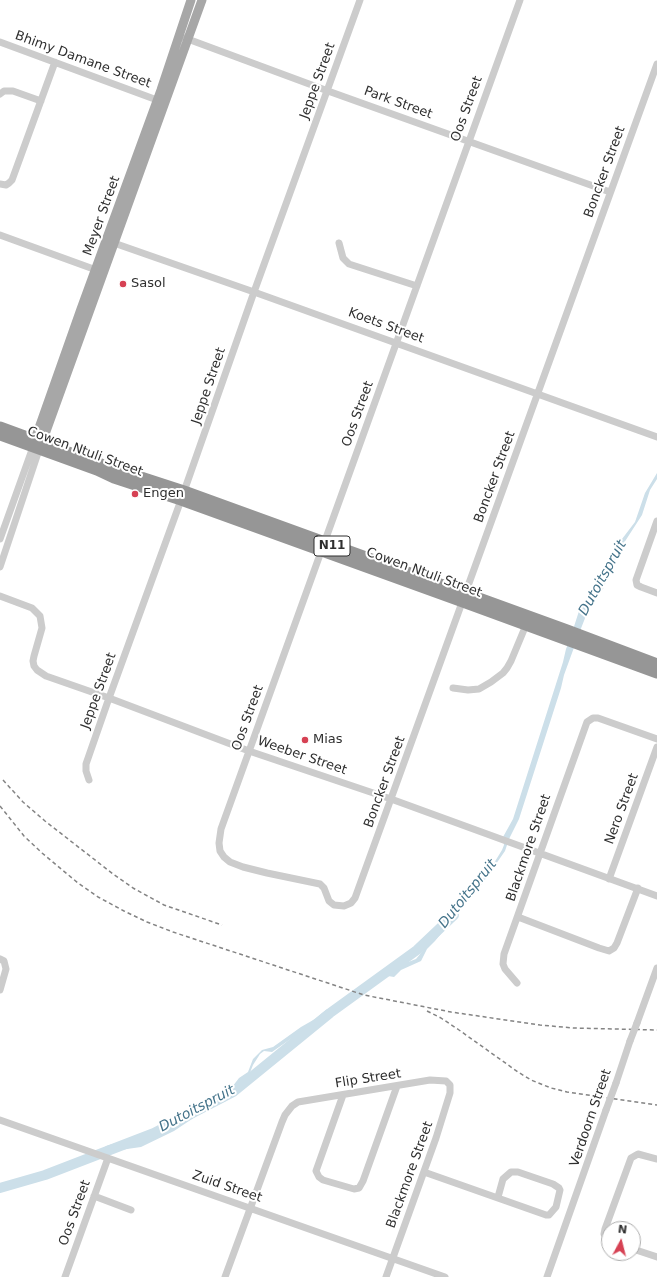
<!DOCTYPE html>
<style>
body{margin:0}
#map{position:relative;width:657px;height:1277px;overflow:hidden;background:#fff;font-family:"DejaVu Sans",sans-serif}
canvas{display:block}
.north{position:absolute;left:601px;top:1221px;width:40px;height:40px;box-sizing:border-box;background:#fff;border:1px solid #acacac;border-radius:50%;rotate:7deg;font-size:11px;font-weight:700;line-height:16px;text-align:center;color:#2f2f2f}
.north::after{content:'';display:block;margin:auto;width:14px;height:18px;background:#d64153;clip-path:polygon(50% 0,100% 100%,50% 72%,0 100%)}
</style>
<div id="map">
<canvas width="657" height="1277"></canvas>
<div class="north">N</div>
</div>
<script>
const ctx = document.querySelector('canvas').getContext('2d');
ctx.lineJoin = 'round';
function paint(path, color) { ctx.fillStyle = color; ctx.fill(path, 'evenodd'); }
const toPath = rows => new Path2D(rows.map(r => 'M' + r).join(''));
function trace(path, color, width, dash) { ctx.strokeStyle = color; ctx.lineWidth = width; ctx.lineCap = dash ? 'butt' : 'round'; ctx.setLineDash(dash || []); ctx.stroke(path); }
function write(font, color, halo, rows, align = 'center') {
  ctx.font = font + ' "DejaVu Sans",sans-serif'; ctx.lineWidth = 4; ctx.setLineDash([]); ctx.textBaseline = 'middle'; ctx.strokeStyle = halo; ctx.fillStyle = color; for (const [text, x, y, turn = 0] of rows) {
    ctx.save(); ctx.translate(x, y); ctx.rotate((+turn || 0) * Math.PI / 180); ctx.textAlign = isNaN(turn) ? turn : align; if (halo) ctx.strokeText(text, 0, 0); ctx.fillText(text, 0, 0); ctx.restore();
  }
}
paint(toPath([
 [657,473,657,479,650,490,642,515,622,546,609,574,603,589,595,596,591,603,580,631,564,675,561,688,519,819,509,839,505,851,482,884,435,941,427,949,421,961,401,970,394,977,388,976,403,964,416,959,477,885,494,863,502,850,504,845,503,837,513,819,563,662,566,649,570,639,579,611,587,598,596,590,604,578,622,539,635,522,645,493],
 [326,1010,330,1016,320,1022,302,1031,272,1052,264,1051,260,1054,253,1065,249,1075,240,1081,237,1086,234,1094,226,1101,201,1113,174,1131,141,1147,113,1151,107,1154,102,1151,106,1146,116,1143,136,1143,154,1136,223,1099,239,1078,248,1072,253,1059,262,1050,273,1047,301,1027,315,1019]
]), '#ccdfe9');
trace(toPath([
 [0,1188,45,1175,154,1133,233,1092,330,1013,417,950,454,915]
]), '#ccdfe9', 10);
trace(toPath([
 [520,0,221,829,219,843,220,851,224,857,230,862,243,867,267,873,320,884,324,888,329,901,334,905,344,906,351,903,355,898,657,64],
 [185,38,328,91,610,192],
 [0,42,157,100],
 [0,94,4,91,13,91,41,101],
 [0,184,6,185,9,183,12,180,55,62],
 [0,235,99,271],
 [111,242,254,292,657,437],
 [339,243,343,258,349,264,417,286],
 [657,521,636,580,637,585,641,587,657,593],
 [0,539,33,447],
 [0,567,39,450],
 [0,596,32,608,40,616,42,628,34,656,33,661,34,666,37,670,46,676,109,698,249,751,391,799,657,896],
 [453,688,468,690,479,689,491,682,503,673,507,668,511,661,526,625],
 [89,780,86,771,86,764,109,698,181,500,254,292,360,0],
 [609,879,657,747],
 [518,917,599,948,609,951,614,948,617,943,638,888],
 [0,959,4,961,6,969,0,990],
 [517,983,505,969,503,964,504,954,587,722,593,718,598,718,657,739],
 [637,1023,657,968],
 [616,1083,630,1041],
 [343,1095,316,1171,319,1177,323,1180,354,1189,359,1188,363,1181,397,1086],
 [0,1120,445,1277],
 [424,1172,546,1215,549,1215,556,1207,560,1190,559,1188,553,1184,518,1172,511,1172,503,1179,498,1197],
 [94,1196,131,1210],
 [609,1240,604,1234,605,1229,631,1158,638,1154,657,1159],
 [633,1249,657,1257],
 [65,1277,108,1158],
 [225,1277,282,1122,285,1115,292,1106,298,1102,430,1080,446,1081,450,1085,450,1093,436,1138,386,1277],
 [547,1277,606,1110]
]), '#ccc', 7);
trace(toPath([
 [33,445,81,309,161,90,191,0],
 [40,448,202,0]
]), '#a7a7a7', 9);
trace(toPath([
 [0,427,98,463,184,491,567,630,657,664],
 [0,435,97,470,114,478,181,500,463,602,657,673]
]), '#969696', 11);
trace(toPath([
 [3,780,23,802,45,821,113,874,133,888,164,905,222,925],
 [0,806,24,836,42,853,78,883,98,897,124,911,147,922,173,932,364,995,451,1012,540,1025,573,1028,657,1030],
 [427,1011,441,1018,459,1030,518,1072,531,1080,551,1088,567,1092,657,1105]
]), '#848484', 1.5, [4, 3]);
trace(toPath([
 [630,1041,637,1023],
 [606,1110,616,1083]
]), '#ccc', 7);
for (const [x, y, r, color] of [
 [123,284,4,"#d64153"],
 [135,494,4,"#d64153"],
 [305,740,4,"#d64153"]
]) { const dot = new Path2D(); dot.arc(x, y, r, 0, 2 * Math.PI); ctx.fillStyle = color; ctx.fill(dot); trace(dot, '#fff', 1.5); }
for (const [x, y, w] of [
 [332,546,36]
]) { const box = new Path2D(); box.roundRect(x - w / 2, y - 10, w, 20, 3); ctx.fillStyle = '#fff'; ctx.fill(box); trace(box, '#2f2f2f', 1); }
write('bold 12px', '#2f2f2f', null, [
 ["N11",332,546]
]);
write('13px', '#2f2f2f', '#fff', [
 ["Bhimy Damane Street",83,60,20],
 ["Jeppe Street",318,81,-70],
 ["Park Street",398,103,20],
 ["Oos Street",467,109,-70],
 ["Boncker Street",605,172,-70],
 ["Meyer Street",102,216,-70],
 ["Koets Street",386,326,20],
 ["Jeppe Street",209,386,-71],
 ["Oos Street",358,414,-70],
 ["Cowen Ntuli Street",85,452,20],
 ["Boncker Street",495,477,-70],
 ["Cowen Ntuli Street",424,573,20],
 ["Jeppe Street",99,691,-70],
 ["Oos Street",248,718,-70],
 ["Weeber Street",302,756,19],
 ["Boncker Street",385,782,-70],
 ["Nero Street",622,809,-70],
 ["Blackmore Street",529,848,-71],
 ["Flip Street",368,1079,-9],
 ["Verdoorn Street",591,1118,-71],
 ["Blackmore Street",410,1175,-70],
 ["Zuid Street",227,1187,19],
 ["Oos Street",75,1213,-70]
]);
write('13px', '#2f2f2f', '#fff', [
 ["Sasol",131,284],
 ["Engen",143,494],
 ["Mias",313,740]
], 'left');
write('italic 14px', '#44738a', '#fff', [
 ["Dutoitspruit",603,578,-61],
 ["Dutoitspruit",468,894,-51],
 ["Dutoitspruit",197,1109,-28]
]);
</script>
